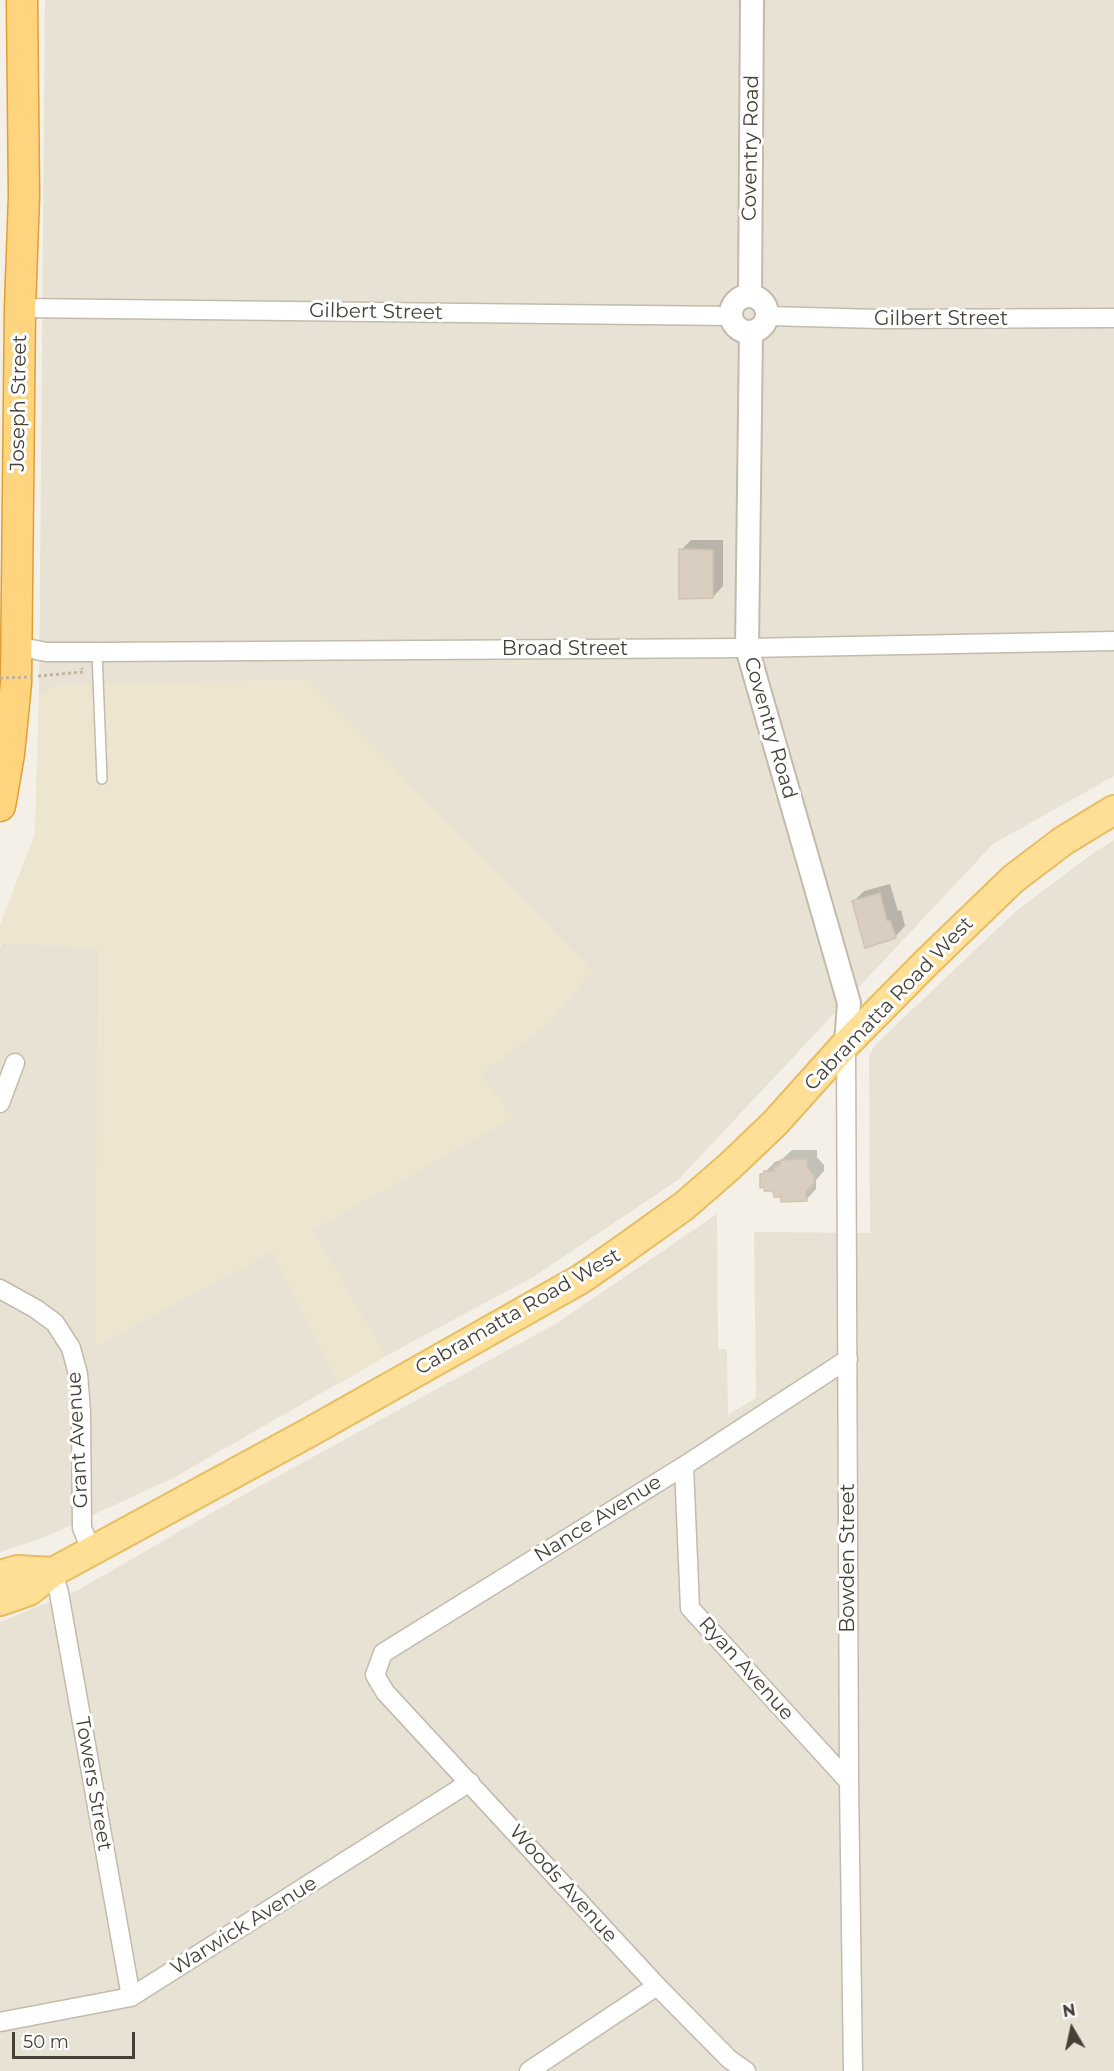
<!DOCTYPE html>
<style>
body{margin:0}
#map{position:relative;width:1114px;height:2071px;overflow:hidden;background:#f4f0e7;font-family:Montserrat,sans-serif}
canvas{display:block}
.north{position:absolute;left:1042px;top:1999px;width:60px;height:60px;-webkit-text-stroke:4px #fff;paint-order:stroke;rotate:351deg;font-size:16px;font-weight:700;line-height:24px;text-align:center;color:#474036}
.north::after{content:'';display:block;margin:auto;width:21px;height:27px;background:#474036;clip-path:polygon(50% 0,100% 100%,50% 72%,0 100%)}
.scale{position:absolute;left:12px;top:2032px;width:123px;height:27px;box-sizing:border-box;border:3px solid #474036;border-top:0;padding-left:8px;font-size:18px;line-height:21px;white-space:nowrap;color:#474036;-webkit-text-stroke:4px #fff;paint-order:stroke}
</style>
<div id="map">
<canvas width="1114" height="2071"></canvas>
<div class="north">N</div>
<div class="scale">50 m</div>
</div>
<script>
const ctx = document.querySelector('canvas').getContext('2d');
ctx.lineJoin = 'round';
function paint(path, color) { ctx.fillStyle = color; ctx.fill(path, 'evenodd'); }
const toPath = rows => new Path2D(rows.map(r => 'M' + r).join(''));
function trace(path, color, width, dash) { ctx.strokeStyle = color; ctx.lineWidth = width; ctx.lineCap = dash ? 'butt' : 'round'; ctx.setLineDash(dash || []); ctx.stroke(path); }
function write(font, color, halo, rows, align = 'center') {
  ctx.font = font + ' Montserrat,sans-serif'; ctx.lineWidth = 6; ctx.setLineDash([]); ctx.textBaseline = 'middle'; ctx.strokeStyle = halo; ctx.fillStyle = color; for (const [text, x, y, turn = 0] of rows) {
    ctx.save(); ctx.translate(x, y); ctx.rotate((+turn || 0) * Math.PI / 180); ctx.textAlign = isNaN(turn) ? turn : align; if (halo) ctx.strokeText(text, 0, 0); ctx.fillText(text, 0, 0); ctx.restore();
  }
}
paint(toPath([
 [45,0,1114,0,1114,776,993,844,679,1179,650,1199,535,1276,386,1356,173,1478,43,1538,0,1552,0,948,35,833,39,697],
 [1114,840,1114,2071,0,2071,0,1622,78,1590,220,1508,557,1323,717,1214,718,1349,727,1349,728,1415,756,1398,754,1232,870,1233,869,1056,875,1045,1016,911,1092,854]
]), '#e8e2d5');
paint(toPath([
 [307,679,593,971,547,1025,481,1074,513,1118,313,1230,386,1356,339,1384,272,1252,95,1347,98,948,0,944,0,925,35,833,39,697,54,685]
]), '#ede5d0');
paint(toPath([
 [691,540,723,540,723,586,713,597,681,550],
 [890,884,898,911,901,910,905,926,895,937,854,901,864,891],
 [792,1150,817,1150,817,1157,824,1165,824,1171,816,1180,816,1189,806,1200,782,1195,762,1175,776,1161,780,1161]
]), '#0003');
const building = toPath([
 [679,549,713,550,713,598,679,599,679,549],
 [880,893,887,921,890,920,896,938,865,948,852,901,880,893],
 [807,1159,807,1167,814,1176,814,1183,806,1192,807,1201,781,1202,781,1197,774,1197,773,1191,764,1191,764,1187,760,1188,760,1174,763,1174,764,1171,774,1171,774,1166,780,1166,780,1160,807,1159]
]);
paint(building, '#d9cebf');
trace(building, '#d1c3af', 1.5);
const service = toPath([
 [97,652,102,779]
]);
const minor = toPath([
 [20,308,731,316],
 [768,316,878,319,1114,318],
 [17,646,46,652,97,652,747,648,1114,641],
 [846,1044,849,1782,853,2071],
 [0,1103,15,1063],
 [0,1289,36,1309,55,1323,71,1348,78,1374,81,1411,82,1528,92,1552],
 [684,1466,690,1608,849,1782],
 [53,1572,59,1593,131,1997],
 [0,2022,131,1997,470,1782],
 [529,2071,657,1986],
 [746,2071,729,2059,657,1986,385,1692,375,1675,383,1653,684,1466,848,1359]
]);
const tertiary = toPath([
 '731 314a18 18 0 1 1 36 0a18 18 0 1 1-36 0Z',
 [750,296,752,0],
 [751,332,747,648,849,1003,846,1044]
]);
const primary = toPath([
 [0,1575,17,1570,53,1572],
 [0,1601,29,1591,53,1572,310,1432,581,1279,617,1254,684,1206,729,1167,775,1123,846,1044,928,961,1013,879,1063,841,1114,810]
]);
const trunk = toPath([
 [0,806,9,754,16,683,20,308,24,196,22,0]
]);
trace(service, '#c3baac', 12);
trace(minor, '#c3baac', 21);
trace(tertiary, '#c3baac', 26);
trace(primary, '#e7bd62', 32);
trace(trunk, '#e19e33', 33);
trace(toPath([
 [38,676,83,672,82,668]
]), '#c2b39a', 3, [3, 3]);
trace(service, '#fff', 9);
trace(minor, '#fff', 18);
trace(tertiary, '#fff', 22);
trace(primary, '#ffdf95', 28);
trace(trunk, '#ffd47e', 30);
trace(toPath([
 [0,678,32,677]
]), '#c2b39a', 3, [3, 3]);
write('20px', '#474036', '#fff', [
 ["Coventry Road",751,148,-89],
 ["Gilbert Street",376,312,1],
 ["Gilbert Street",941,319],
 ["Joseph Street",19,403,-89],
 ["Broad Street",565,649],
 ["Coventry Road",770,728,74],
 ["Cabramatta Road West",889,1004,-46],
 ["Cabramatta Road West",518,1312,-30],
 ["Grant Avenue",78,1440,-93],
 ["Nance Avenue",598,1519,-32],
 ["Bowden Street",848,1558,-90],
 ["Ryan Avenue",746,1669,48],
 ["Towers Street",93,1784,80],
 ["Woods Avenue",563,1884,48],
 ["Warwick Avenue",244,1926,-32]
]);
</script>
